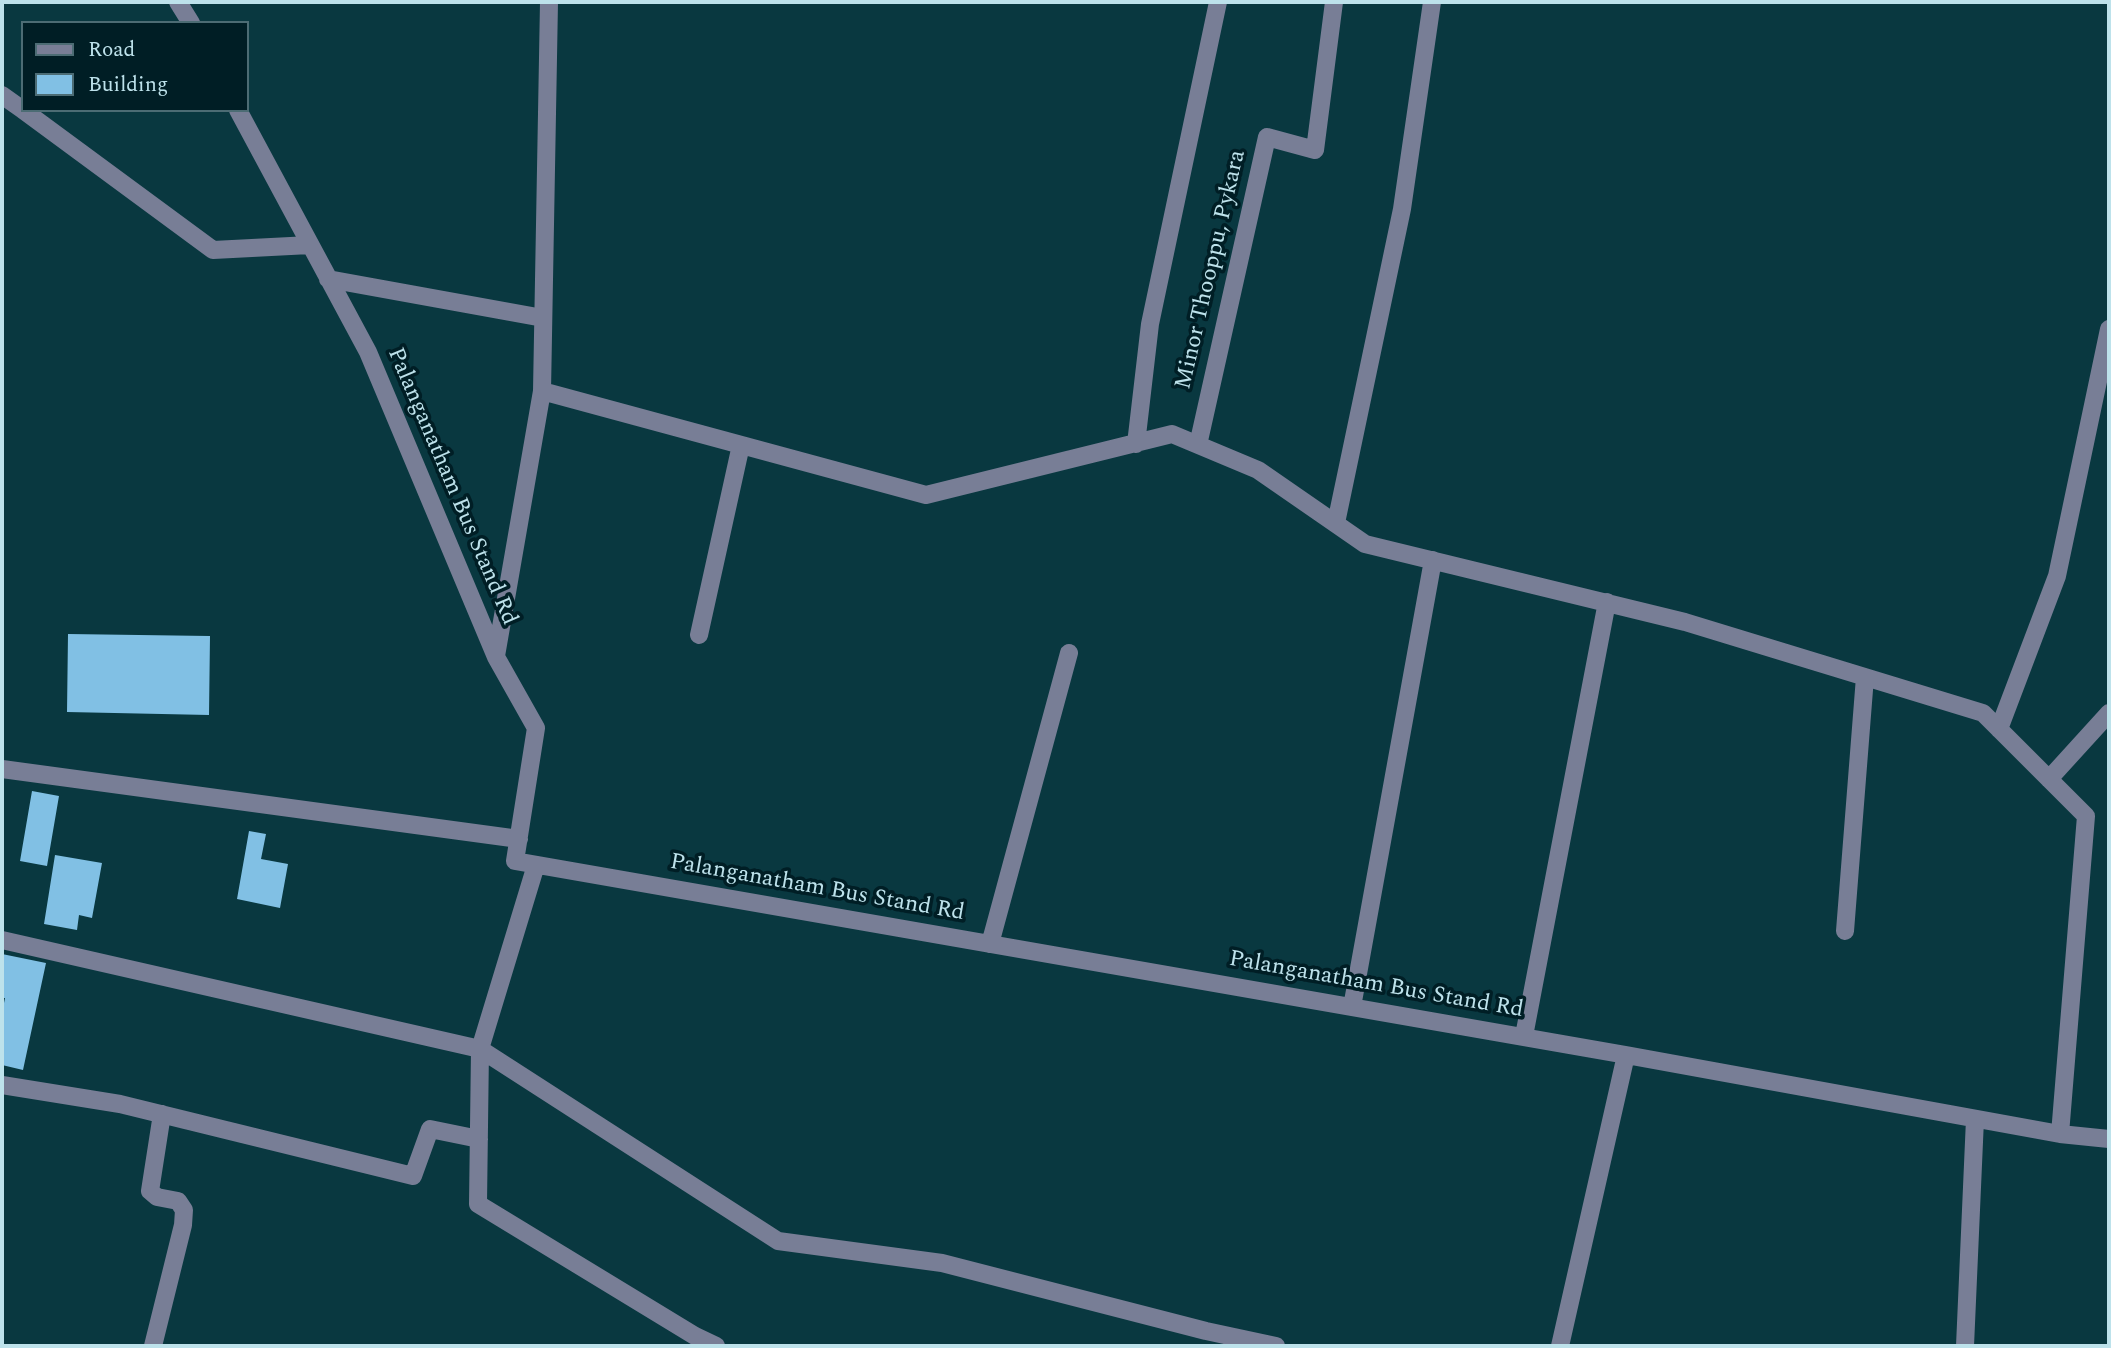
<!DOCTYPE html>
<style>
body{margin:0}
#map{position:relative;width:2111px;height:1348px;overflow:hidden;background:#093840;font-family:Spectral,serif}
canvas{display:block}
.frame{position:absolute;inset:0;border:4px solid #bde2eb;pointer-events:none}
.legend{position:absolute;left:21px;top:21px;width:228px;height:91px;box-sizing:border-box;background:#001e25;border:2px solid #4c6c74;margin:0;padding:9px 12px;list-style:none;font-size:21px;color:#bde2eb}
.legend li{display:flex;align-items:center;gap:14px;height:35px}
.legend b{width:35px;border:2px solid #4c6c74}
</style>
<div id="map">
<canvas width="2111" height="1348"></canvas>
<div class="frame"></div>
<ul class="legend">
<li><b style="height:9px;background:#787e96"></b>Road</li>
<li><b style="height:19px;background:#81c0e4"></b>Building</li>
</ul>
</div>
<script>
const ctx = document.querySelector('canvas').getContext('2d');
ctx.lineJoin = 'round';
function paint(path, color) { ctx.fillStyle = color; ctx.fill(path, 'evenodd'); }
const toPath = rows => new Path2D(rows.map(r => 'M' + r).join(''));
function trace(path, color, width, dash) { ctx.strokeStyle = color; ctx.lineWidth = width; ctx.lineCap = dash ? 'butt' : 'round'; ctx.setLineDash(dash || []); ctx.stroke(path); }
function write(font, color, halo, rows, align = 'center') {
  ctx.font = font + ' Spectral,serif'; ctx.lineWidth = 7; ctx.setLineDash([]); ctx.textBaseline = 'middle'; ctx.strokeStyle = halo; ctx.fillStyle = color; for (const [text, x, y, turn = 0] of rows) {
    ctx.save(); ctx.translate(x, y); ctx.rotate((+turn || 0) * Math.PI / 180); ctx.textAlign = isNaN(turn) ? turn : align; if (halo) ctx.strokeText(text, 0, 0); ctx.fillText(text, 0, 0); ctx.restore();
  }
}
paint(toPath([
 [68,634,210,636,209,715,67,712],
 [32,791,59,796,47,866,20,861],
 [249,831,266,834,261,859,288,864,280,908,237,899],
 [55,855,102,863,92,918,79,915,77,930,44,924],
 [2,954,46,963,23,1070,2,1065,2,1013,5,998,2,998]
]), '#81c0e4');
trace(toPath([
 [178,2,191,23],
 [2,95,23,110],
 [23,110,213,250,310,245],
 [238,110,368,352,496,657,536,728,515,861,1626,1055,1560,1346],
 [328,279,543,318],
 [542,391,926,495,1172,434,1258,470,1365,544,1685,622,1983,713,2086,816,2060,1134],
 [1136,444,1150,324,1218,2],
 [1198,445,1267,137,1315,150,1334,2],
 [1336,523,1402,209,1432,2],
 [699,635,741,445],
 [496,656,542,391,549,2],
 [1999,729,2057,576,2109,329],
 [2,769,519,839],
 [2049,779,2109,713],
 [536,865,480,1049,478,1204,695,1336,716,1346],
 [1845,931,1865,677],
 [2,940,480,1049,778,1241,942,1263,1206,1331,1276,1346],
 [990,944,1069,653],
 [1352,1007,1433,560],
 [1524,1036,1607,602],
 [1626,1055,2060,1134,2109,1139],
 [2,1085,120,1104,413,1176,430,1129,479,1139],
 [153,1346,183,1225,184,1210,178,1201,157,1197,150,1191,162,1114],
 [1965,1346,1975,1119]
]), '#787e96', 18);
write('23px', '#bde2eb', '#001e25', [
 ["Minor Thooppu, Pykara",1212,270,-77],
 ["Palanganatham Bus Stand Rd",451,487,67],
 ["Palanganatham Bus Stand Rd",817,889,10],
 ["Palanganatham Bus Stand Rd",1376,986,10]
]);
</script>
